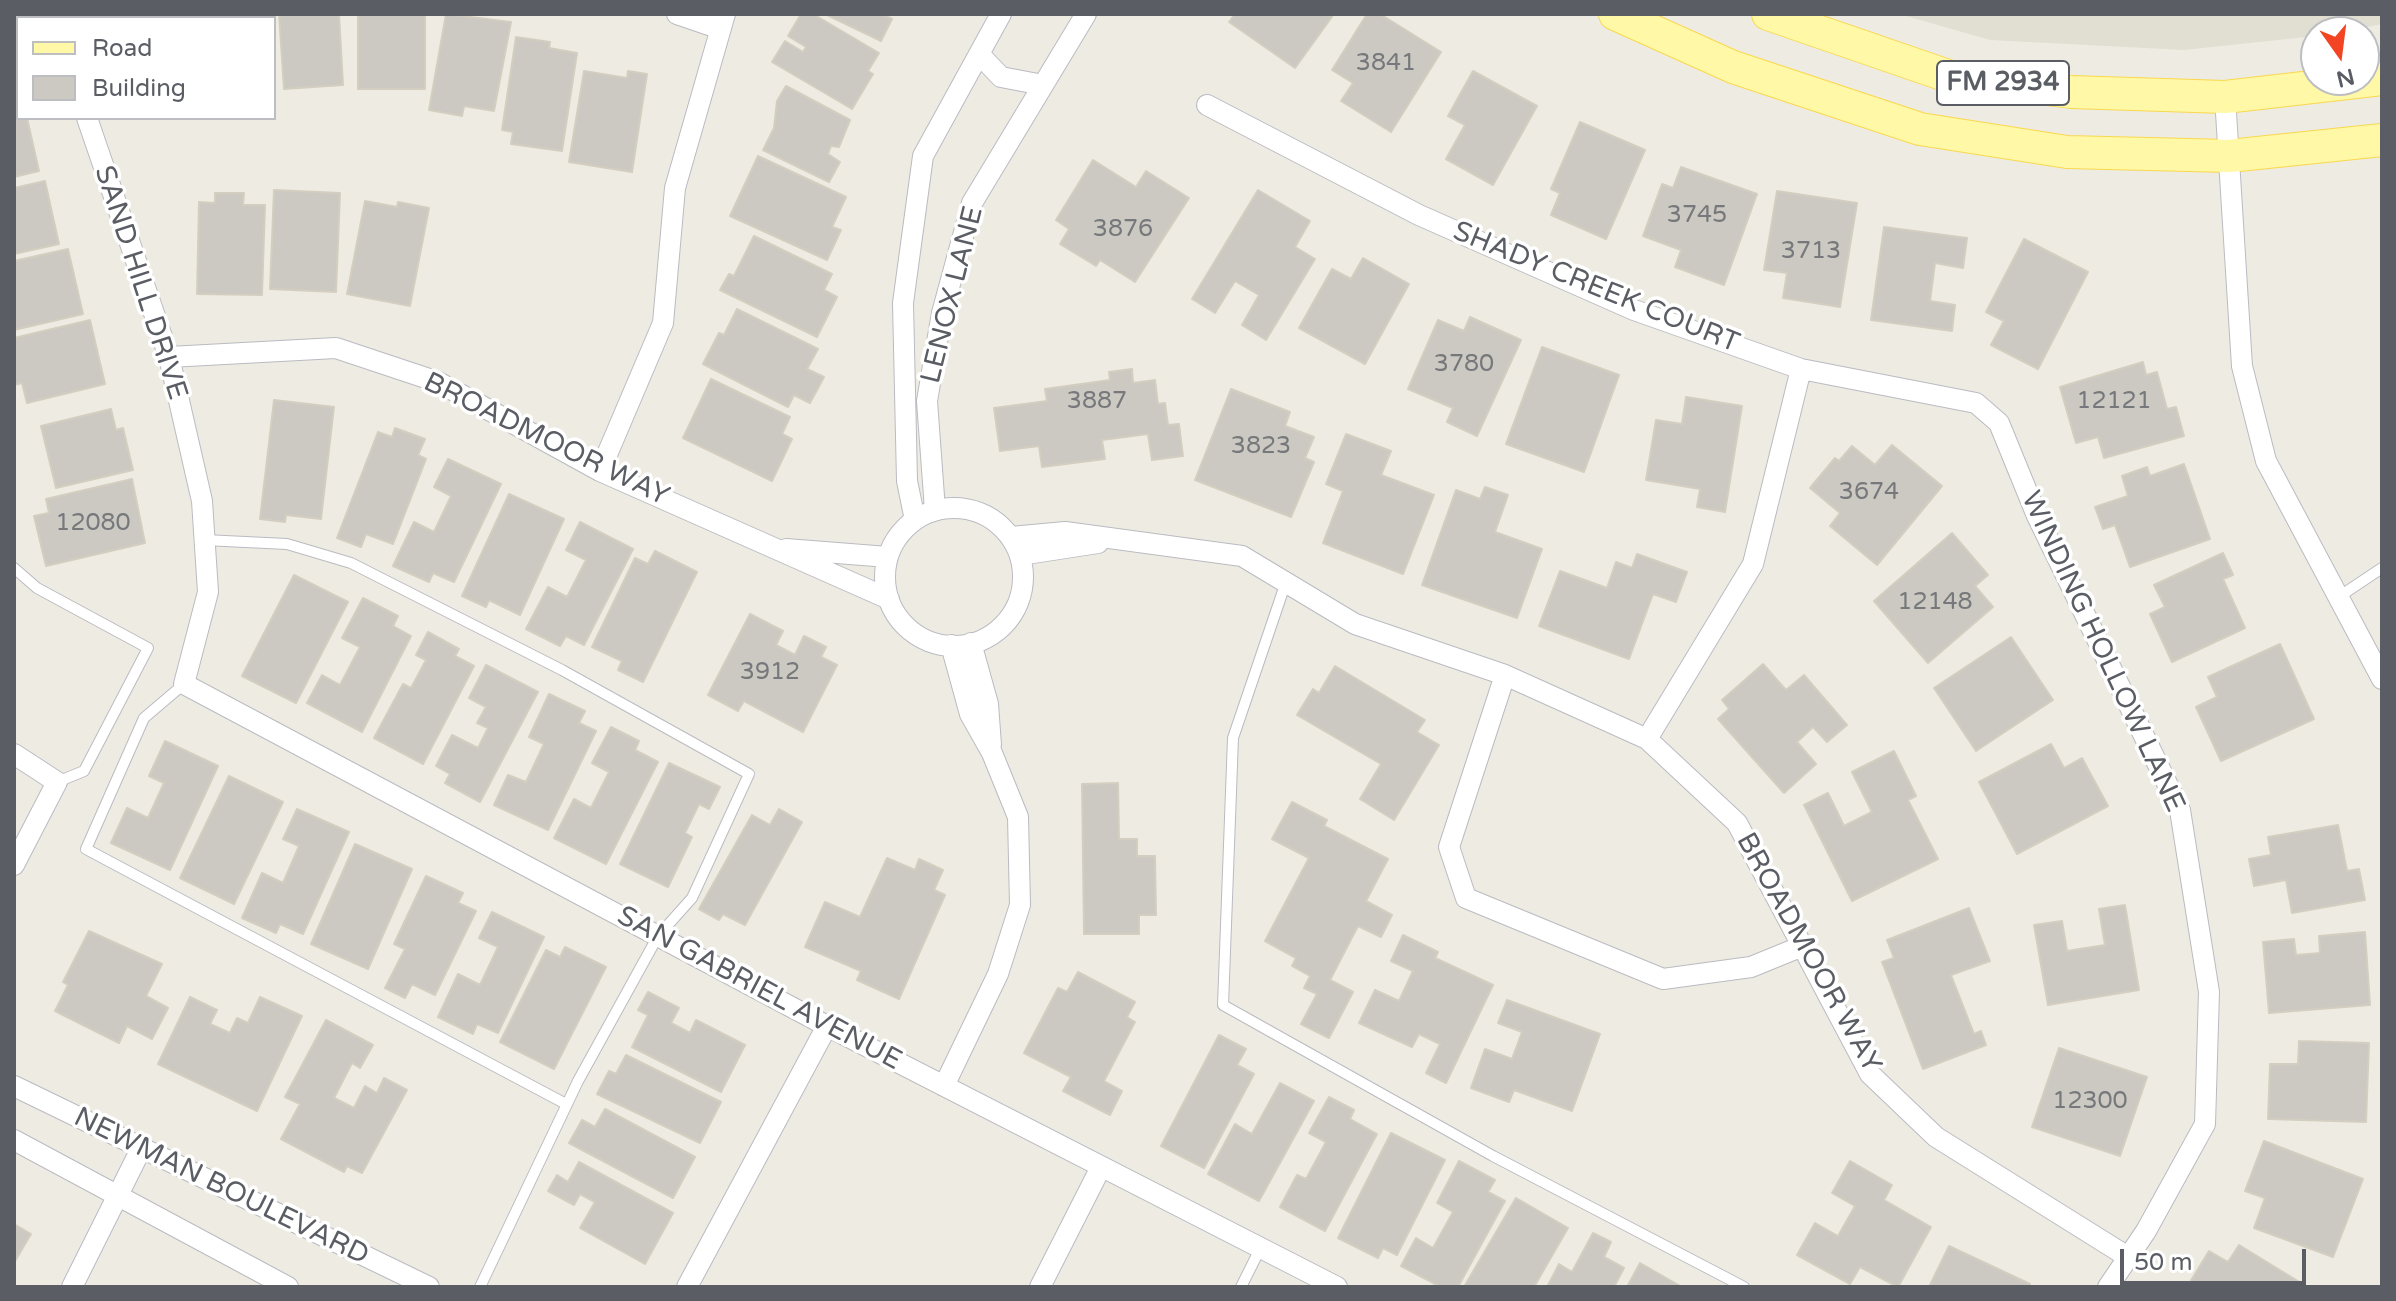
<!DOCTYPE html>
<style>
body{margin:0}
#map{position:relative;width:2396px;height:1301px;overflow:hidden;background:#eeece2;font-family:"Varela Round",sans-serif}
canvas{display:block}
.frame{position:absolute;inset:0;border:16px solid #5a5d64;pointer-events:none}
.legend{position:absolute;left:16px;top:16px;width:260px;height:104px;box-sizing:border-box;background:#fff;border:2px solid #bdbec1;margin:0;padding:10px 14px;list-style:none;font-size:24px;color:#5a5d64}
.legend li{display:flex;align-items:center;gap:16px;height:40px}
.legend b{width:40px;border:2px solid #bdbec1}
.north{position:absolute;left:2300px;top:16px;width:80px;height:80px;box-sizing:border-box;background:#fff;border:2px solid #bdbec1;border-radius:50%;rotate:166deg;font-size:22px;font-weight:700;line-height:32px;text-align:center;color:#5a5d64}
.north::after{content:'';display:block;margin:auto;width:28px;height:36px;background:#f34423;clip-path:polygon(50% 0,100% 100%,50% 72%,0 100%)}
.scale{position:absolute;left:2120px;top:1249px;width:186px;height:36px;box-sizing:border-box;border:4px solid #5a5d64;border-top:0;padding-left:10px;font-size:24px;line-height:28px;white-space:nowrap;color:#5a5d64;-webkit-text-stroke:6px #fff;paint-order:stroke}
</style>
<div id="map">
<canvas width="2396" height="1301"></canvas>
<div class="frame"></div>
<ul class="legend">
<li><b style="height:10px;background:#fff8a6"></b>Road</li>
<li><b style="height:22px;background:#cbc9c1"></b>Building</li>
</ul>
<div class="north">N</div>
<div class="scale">50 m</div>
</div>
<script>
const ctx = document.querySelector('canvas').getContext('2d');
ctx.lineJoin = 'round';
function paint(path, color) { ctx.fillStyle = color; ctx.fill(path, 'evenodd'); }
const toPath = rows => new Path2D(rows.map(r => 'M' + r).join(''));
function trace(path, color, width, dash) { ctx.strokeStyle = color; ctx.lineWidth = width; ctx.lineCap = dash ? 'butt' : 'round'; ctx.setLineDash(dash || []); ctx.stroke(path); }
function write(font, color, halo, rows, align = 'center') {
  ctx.font = font + ' "Varela Round",sans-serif'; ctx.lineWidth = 7; ctx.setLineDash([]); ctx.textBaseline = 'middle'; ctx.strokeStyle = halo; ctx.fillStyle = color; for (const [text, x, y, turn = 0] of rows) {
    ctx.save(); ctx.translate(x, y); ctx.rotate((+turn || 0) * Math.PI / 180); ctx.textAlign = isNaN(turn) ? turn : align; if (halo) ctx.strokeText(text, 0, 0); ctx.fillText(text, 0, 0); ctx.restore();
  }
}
paint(toPath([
 [1899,14,2382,14,2382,24,2343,32,2316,32,2316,36,2184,50,1990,40]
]), '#e0dfd2');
const building = toPath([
 [160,14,181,14,182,18,142,18,160,14],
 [189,14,257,14,258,18,190,18,189,14],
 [279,14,339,14,343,85,284,89,279,14],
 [358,14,425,14,425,89,358,89,358,14],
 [446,14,511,22,494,111,464,106,462,116,429,110,446,14],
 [801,14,813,14,879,53,868,71,873,74,852,109,772,62,785,41,803,52,806,47,788,36,801,14],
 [825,14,882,14,892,19,881,41,825,14],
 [1235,14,1334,14,1295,68,1229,22,1235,14],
 [1367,14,1380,14,1441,52,1391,132,1341,101,1353,83,1332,70,1367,14],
 [516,37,550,42,549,48,577,53,562,151,511,144,513,132,502,130,516,37],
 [14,65,18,82,18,103,14,103,14,65],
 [584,71,627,78,628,71,647,74,632,172,569,162,584,71],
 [1473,71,1537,106,1493,185,1446,159,1465,125,1448,116,1473,71],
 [786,86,850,120,839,147,831,146,828,154,840,162,829,182,763,150,774,128,777,101,786,86],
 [18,112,18,118,27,118,39,171,14,177,14,113,18,112],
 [1580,122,1645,150,1606,239,1551,215,1560,193,1551,189,1580,122],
 [758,156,846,197,832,227,841,230,827,260,730,216,758,156],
 [1093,160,1136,187,1146,171,1189,198,1135,282,1100,260,1096,266,1060,244,1069,229,1056,220,1093,160],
 [1681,167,1757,194,1724,285,1675,267,1681,250,1643,236,1662,184,1673,188,1681,167],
 [45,181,59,244,14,254,14,188,45,181],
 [274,190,340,193,336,292,270,289,274,190],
 [1258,190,1310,221,1295,247,1315,259,1266,340,1242,325,1259,295,1235,281,1215,313,1192,299,1258,190],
 [1777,191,1857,203,1840,307,1783,298,1787,273,1764,270,1777,191],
 [215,193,244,193,243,205,265,205,262,295,197,294,199,202,215,203,215,193],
 [365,201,397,207,398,202,429,208,410,306,347,294,365,201],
 [1884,227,1967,238,1963,268,1935,263,1930,301,1955,305,1952,331,1871,320,1884,227],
 [754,236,832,274,824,290,837,297,817,337,720,290,729,274,734,276,754,236],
 [2024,239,2088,272,2038,369,1991,345,2004,321,1986,312,2024,239],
 [68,249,83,314,14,330,14,261,68,249],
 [1363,258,1409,284,1365,364,1299,328,1332,269,1351,279,1363,258],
 [737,309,818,349,807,369,824,377,810,403,794,395,788,407,703,364,719,333,724,335,737,309],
 [1470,317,1521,340,1477,436,1447,422,1453,408,1408,389,1438,320,1464,331,1470,317],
 [90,320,105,384,27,403,22,383,14,385,14,338,90,320],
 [1542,347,1619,375,1584,472,1506,444,1542,347],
 [2143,362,2146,375,2157,372,2167,409,2176,407,2184,436,2104,458,2098,437,2076,443,2060,387,2143,362],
 [1132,369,1133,383,1155,380,1158,404,1165,403,1168,425,1179,424,1183,456,1152,460,1148,434,1102,440,1105,459,1042,467,1039,446,1000,451,994,408,1047,401,1045,389,1110,380,1109,372,1132,369],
 [711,379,790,417,782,434,792,439,772,481,683,438,711,379],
 [1231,389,1290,412,1285,426,1314,437,1305,458,1314,462,1291,517,1195,480,1231,389],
 [1686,397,1742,406,1725,512,1697,507,1700,489,1646,480,1656,420,1682,424,1686,397],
 [274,400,334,407,321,519,286,515,285,522,260,519,274,400],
 [111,409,116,430,123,428,133,470,56,488,41,426,111,409],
 [395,428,425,439,418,455,426,459,393,544,366,534,361,547,337,538,378,432,392,437,395,428],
 [1346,434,1391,451,1381,475,1434,495,1403,574,1323,543,1343,491,1326,484,1346,434],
 [1892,445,1942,486,1877,565,1830,526,1840,513,1810,488,1835,458,1839,461,1852,446,1875,465,1892,445],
 [448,459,501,484,454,582,433,573,429,582,393,566,414,522,434,532,451,496,434,487,448,459],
 [2184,464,2210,539,2130,567,2115,525,2103,529,2095,507,2128,496,2122,476,2147,467,2150,476,2184,464],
 [132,479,145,543,46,566,34,516,49,513,46,499,132,479],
 [1485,487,1508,495,1495,532,1542,549,1517,618,1422,585,1456,490,1480,499,1485,487],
 [509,494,564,519,520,615,489,600,486,607,462,596,509,494],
 [580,522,633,549,584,645,566,636,560,646,526,629,548,587,567,597,586,560,566,550,580,522],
 [1952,533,1988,575,1975,586,1993,607,1928,663,1874,601,1952,533],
 [655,551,697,572,643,682,618,670,622,661,592,647,635,558,648,564,655,551],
 [2223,553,2233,575,2223,579,2245,628,2172,662,2150,614,2165,607,2154,585,2223,553],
 [1637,554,1687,572,1676,602,1653,594,1629,659,1539,626,1560,571,1607,588,1616,562,1632,568,1637,554],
 [294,575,348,602,296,703,242,676,294,575],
 [363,598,398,616,393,626,411,636,362,732,307,703,322,675,340,685,360,647,342,638,363,598],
 [750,614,783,631,776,645,795,655,804,636,826,647,821,657,837,665,803,732,744,701,738,711,708,695,750,614],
 [428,632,459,649,455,656,474,666,423,764,374,738,403,684,411,688,426,660,416,655,428,632],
 [2011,637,2053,700,1976,751,1934,688,2011,637],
 [2280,644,2314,719,2221,761,2196,707,2217,697,2208,677,2280,644],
 [1763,664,1786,690,1804,675,1847,725,1827,742,1813,727,1797,742,1816,764,1784,793,1718,719,1729,709,1722,700,1763,664],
 [486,665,538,692,480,802,445,783,450,774,436,766,452,735,478,748,488,728,477,723,486,707,469,698,486,665],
 [1335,666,1425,720,1417,732,1439,745,1394,820,1360,799,1381,764,1297,715,1313,689,1319,693,1335,666],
 [549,694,585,711,579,723,596,731,548,830,494,805,508,775,526,782,544,744,529,737,549,694],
 [611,727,639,741,635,750,658,762,606,864,554,838,574,799,591,808,609,772,592,763,611,727],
 [165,741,218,766,170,870,111,843,127,808,148,818,164,783,149,776,165,741],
 [2051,744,2064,768,2082,758,2108,806,2017,854,1979,782,2051,744],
 [1894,751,1916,796,1908,800,1938,859,1852,901,1804,805,1828,793,1844,826,1872,812,1852,772,1894,751],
 [669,763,720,787,709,809,699,804,685,833,692,837,668,887,620,864,669,763],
 [229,776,283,802,234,904,180,878,229,776],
 [1118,783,1119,839,1137,839,1137,856,1155,856,1156,915,1139,915,1139,934,1084,934,1082,784,1118,783],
 [1292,802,1327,820,1324,826,1388,859,1366,901,1392,915,1381,937,1358,926,1330,980,1353,992,1329,1038,1301,1024,1317,994,1304,988,1310,976,1292,966,1296,958,1265,941,1309,858,1272,839,1292,802],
 [297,809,349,832,303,934,280,924,276,933,242,918,262,873,283,883,299,846,283,839,297,809],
 [779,809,802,822,745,925,723,914,719,920,699,909,752,815,770,825,779,809],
 [2338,825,2347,871,2359,869,2365,900,2292,913,2286,880,2254,886,2249,859,2271,855,2268,837,2338,825],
 [355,844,412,869,368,969,311,944,355,844],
 [887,858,915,870,919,859,943,870,934,890,945,895,899,999,857,980,861,971,805,947,825,902,860,917,887,858],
 [426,876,463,893,458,903,476,911,435,995,412,984,405,998,385,988,405,949,394,944,426,876],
 [2125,905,2139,990,2048,1005,2034,925,2062,921,2067,951,2105,945,2099,909,2125,905],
 [1969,908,1990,961,1951,975,1974,1034,1981,1031,1986,1045,1923,1069,1882,962,1894,958,1887,940,1969,908],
 [492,912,544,937,498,1033,477,1024,473,1034,438,1017,458,974,480,985,498,947,479,938,492,912],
 [89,931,162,964,146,996,168,1008,152,1039,127,1026,119,1043,55,1011,68,985,63,982,89,931],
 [2365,932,2370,1005,2269,1013,2263,942,2294,939,2296,955,2320,953,2319,936,2365,932],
 [1403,935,1438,952,1435,958,1493,985,1446,1083,1426,1073,1440,1044,1419,1034,1412,1047,1359,1023,1375,990,1399,1001,1413,971,1391,961,1403,935],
 [565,947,606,967,554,1069,500,1042,546,950,560,957,565,947],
 [1078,972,1135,1002,1127,1017,1135,1022,1104,1081,1122,1091,1110,1115,1063,1091,1071,1077,1024,1053,1058,988,1067,992,1078,972],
 [648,992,679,1008,671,1023,690,1033,696,1020,745,1045,721,1092,632,1047,648,1015,638,1010,648,992],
 [190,997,217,1010,210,1024,230,1033,237,1018,248,1023,260,997,302,1016,257,1111,158,1064,190,997],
 [1507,1000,1600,1034,1572,1111,1514,1090,1509,1102,1471,1088,1485,1049,1512,1059,1522,1032,1498,1023,1507,1000],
 [326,1020,373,1045,360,1068,352,1063,334,1098,354,1108,365,1086,377,1093,384,1078,407,1090,362,1173,347,1166,344,1172,281,1139,300,1104,285,1097,326,1020],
 [1219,1035,1246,1049,1237,1065,1254,1074,1204,1168,1161,1146,1219,1035],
 [2299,1041,2369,1043,2366,1122,2268,1119,2270,1064,2298,1064,2299,1041],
 [2059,1048,2147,1077,2120,1156,2032,1127,2059,1048],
 [626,1055,721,1102,700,1143,597,1094,609,1071,616,1074,626,1055],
 [1280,1083,1314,1101,1259,1201,1208,1174,1235,1124,1252,1134,1280,1083],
 [1329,1097,1354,1110,1350,1119,1377,1134,1325,1231,1280,1207,1297,1175,1306,1179,1326,1142,1309,1133,1329,1097],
 [605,1109,695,1157,673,1198,569,1143,582,1120,595,1127,605,1109],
 [1391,1133,1445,1160,1397,1255,1383,1248,1378,1258,1338,1238,1391,1133],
 [2264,1141,2363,1179,2333,1257,2254,1228,2265,1198,2245,1191,2264,1141],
 [1459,1161,1495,1180,1488,1192,1505,1201,1458,1287,1441,1287,1401,1266,1416,1238,1433,1248,1453,1212,1437,1203,1459,1161],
 [1850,1161,1892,1185,1884,1200,1931,1227,1898,1287,1860,1267,1850,1284,1797,1255,1815,1223,1838,1236,1855,1206,1832,1193,1850,1161],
 [579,1162,673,1213,645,1264,580,1228,595,1202,580,1194,574,1205,548,1191,557,1175,568,1182,579,1162],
 [1516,1198,1568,1228,1534,1287,1464,1287,1516,1198],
 [14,1224,31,1234,14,1263,14,1224],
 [1593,1233,1611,1242,1604,1257,1624,1268,1614,1287,1547,1287,1559,1264,1572,1272,1593,1233],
 [2239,1245,2306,1286,2305,1287,2187,1287,2209,1251,2228,1262,2239,1245],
 [1949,1246,2030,1284,2029,1287,1929,1287,1949,1246],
 [1640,1263,1682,1287,1627,1287,1640,1263]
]);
paint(building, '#cbc9c1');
trace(building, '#d3cec0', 2);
const lane = toPath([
 [204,540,287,544,351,563,562,670,749,774,692,898,658,936,578,1081,480,1287],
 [14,568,37,588,148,648,84,771,57,782],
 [1286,582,1233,738,1223,1005,1493,1156,1744,1287],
 [2337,598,2382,568],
 [184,684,144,718,86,849,566,1104],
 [1241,1287,1260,1249]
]);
const street = toPath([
 [63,14,64,18],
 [677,14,718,28],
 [979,54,1001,77,1043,85],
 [2225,97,2242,366,2266,461,2382,679],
 [1207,105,1419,215,1634,310,1801,369,1976,403,1999,423,2037,516,2180,810,2209,992,2205,1124,2146,1231,2108,1287],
 [87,118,169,357,202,501,208,592,184,684,827,1026,1337,1287],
 [169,357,336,348,438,382,600,471,889,599],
 [600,471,663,323,675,188,725,14],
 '885 577a69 69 0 1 1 138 0a69 69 0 1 1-138 0Z',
 [935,510,927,401,942,313,972,203,1086,14],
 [915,520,907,481,903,303,923,156,1001,14],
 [1011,537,1065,532,1242,556,1355,624,1505,675,1647,739,1737,823,1870,1074,1936,1137,2128,1257],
 [786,549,888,557],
 [1020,555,1098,543],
 [971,643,988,704,991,745],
 [1505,675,1449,847,1466,898,1663,979,1751,967,1805,945],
 [1647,739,1753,564,1801,369],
 [14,754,57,782,14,865],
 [14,1086,429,1287],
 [944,1086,998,974,1020,905,1018,817,992,753,970,714,951,645],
 [14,1140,288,1287],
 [72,1287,141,1149],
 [687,1287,827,1026],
 [1040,1287,1101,1167]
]);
const primary = toPath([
 [1615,14,1733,67,1920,129,2067,152,2229,156,2382,140],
 [1768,14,1951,77,2071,92,2225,97,2382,79]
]);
trace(lane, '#babbc2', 12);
trace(street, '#babbc2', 22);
trace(primary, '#f9d84f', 34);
trace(lane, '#fff', 10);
trace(street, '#fff', 20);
trace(primary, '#fff8a6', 32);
write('24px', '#76787b', null, [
 ["3841",1386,64],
 ["3745",1697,216],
 ["3876",1123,230],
 ["3713",1811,252],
 ["3780",1464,365],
 ["3887",1097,402],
 ["12121",2114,402],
 ["3823",1261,447],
 ["3674",1869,493],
 ["12080",93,524],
 ["12148",1935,603],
 ["3912",770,673],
 ["12300",2090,1102]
]);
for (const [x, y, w] of [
 [2003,83,132]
]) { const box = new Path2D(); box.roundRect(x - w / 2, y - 22, w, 44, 6); ctx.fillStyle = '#fff'; ctx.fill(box); trace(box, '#5a5d64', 2); }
write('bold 26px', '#5a5d64', null, [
 ["FM 2934",2003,83]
]);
write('28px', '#5a5d64', '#fff', [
 ["SAND HILL DRIVE",140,283,72],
 ["SHADY CREEK COURT",1596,288,22],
 ["LENOX LANE",953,295,-76],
 ["BROADMOOR WAY",546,440,26],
 ["WINDING HOLLOW LANE",2102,652,65],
 ["BROADMOOR WAY",1808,953,61],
 ["SAN GABRIEL AVENUE",759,989,28],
 ["NEWMAN BOULEVARD",221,1187,26]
]);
</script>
